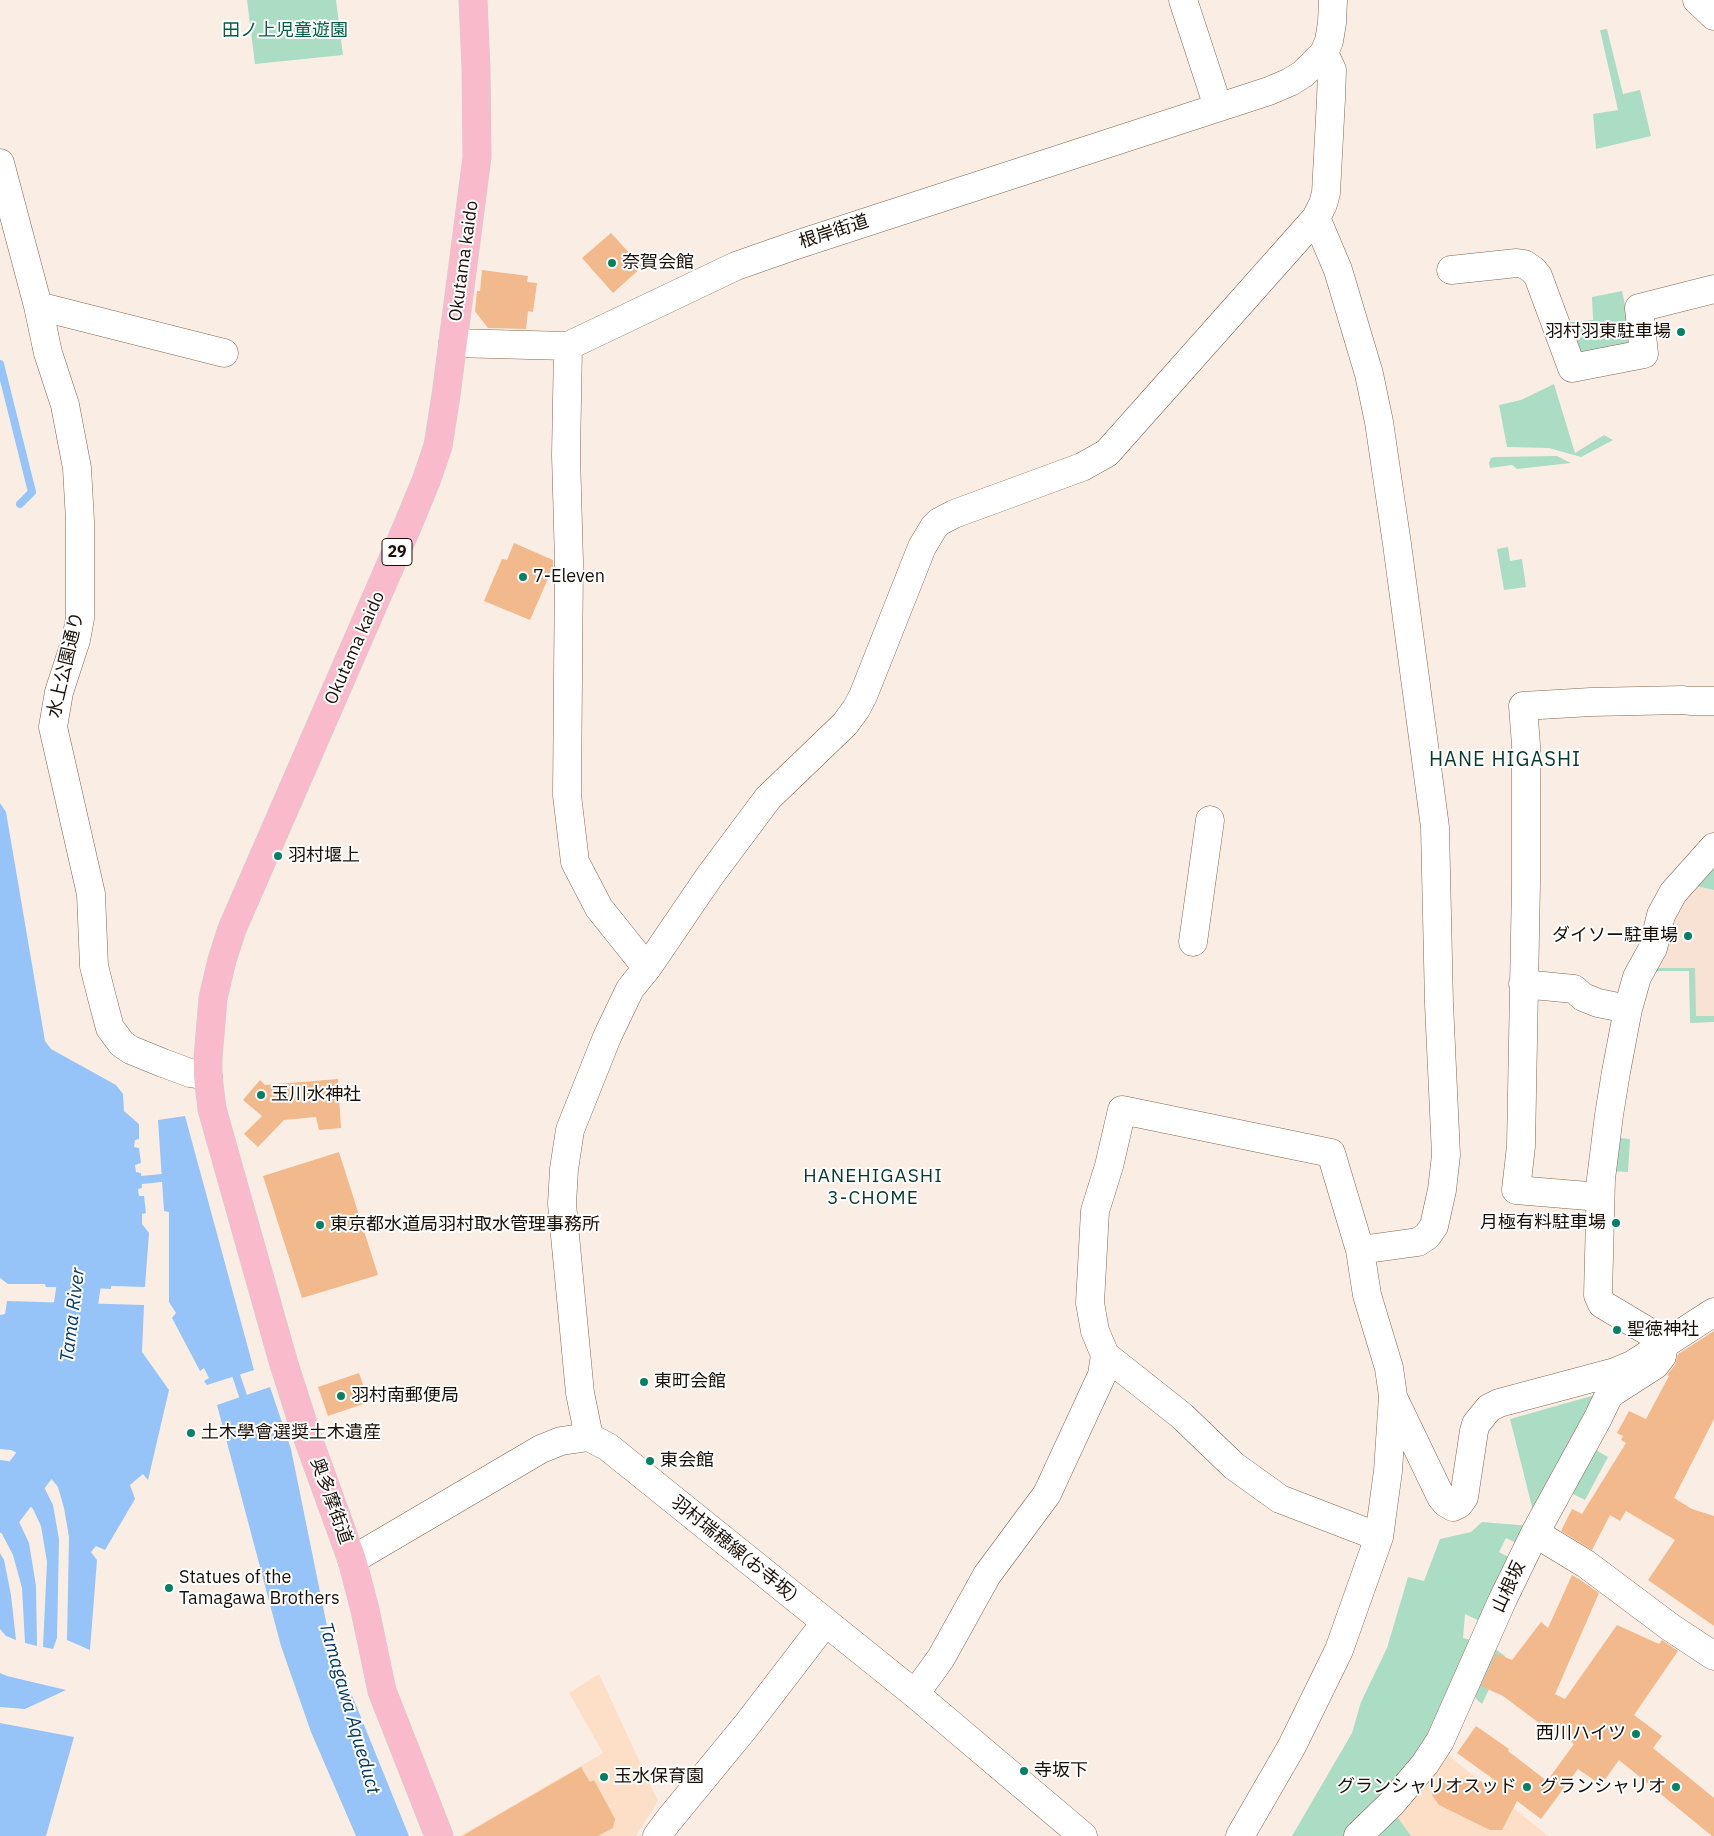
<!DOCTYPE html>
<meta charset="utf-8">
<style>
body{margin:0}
canvas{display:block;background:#faeee4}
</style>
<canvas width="1714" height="1836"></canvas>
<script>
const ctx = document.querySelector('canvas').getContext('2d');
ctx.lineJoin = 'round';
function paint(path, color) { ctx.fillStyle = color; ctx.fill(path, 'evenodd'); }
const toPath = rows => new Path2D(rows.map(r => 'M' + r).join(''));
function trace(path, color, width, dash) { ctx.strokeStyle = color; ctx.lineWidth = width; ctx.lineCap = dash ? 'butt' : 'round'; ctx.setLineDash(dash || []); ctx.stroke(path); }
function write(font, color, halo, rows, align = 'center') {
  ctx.font = font + ' "IBM Plex Sans","Noto Sans JP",sans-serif'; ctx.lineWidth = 4; ctx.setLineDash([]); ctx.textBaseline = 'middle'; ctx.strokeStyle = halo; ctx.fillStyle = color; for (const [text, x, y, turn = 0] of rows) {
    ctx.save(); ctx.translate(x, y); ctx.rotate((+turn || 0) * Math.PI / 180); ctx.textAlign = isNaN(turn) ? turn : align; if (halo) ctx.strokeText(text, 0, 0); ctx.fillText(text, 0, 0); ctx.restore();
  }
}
paint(toPath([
 [1687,884,1714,890,1714,1022,1690,1023,1689,971,1648,971]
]), '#f7e2d4');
paint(toPath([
 [599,1674,658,1801,636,1836,460,1836,603,1753,569,1693],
 [1443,1751,1548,1836,1411,1836,1394,1812]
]), '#fddfc8');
paint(toPath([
 [247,0,336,0,343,55,255,64],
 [1607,29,1623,94,1640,90,1651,136,1596,149,1593,114,1618,110,1600,30],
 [1622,291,1625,305,1629,311,1635,347,1580,360,1562,323,1593,320,1592,297],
 [1554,384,1575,453,1604,435,1613,440,1581,457,1549,448,1507,447,1499,405,1521,400],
 [1557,456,1571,463,1517,469,1512,465,1490,468,1489,463,1491,458,1495,457],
 [1508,547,1510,561,1522,559,1526,587,1504,590,1497,549],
 [1714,855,1714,890,1687,884],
 [1656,968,1695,968,1696,1016,1714,1016,1714,1022,1690,1023,1689,971,1648,971],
 [1610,1137,1630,1139,1628,1172,1606,1171],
 [1602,1393,1535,1519,1510,1419],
 [1589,1446,1608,1457,1585,1500,1565,1490],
 [1482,1522,1532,1526,1486,1624,1465,1614,1463,1638,1477,1641,1431,1742,1353,1831,1343,1836,1292,1836,1352,1733,1361,1702,1387,1648,1408,1577,1424,1581,1440,1539,1471,1532],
 [1506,1538,1520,1545,1513,1559,1499,1552],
 [1490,1645,1505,1656,1482,1704,1476,1699,1474,1688],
 [1394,1812,1411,1836,1372,1836]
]), '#abddc4');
paint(toPath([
 [0,803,6,812,45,1041,51,1049,116,1085,123,1094,124,1111,139,1124,139,1139,135,1140,134,1147,139,1148,141,1163,135,1165,136,1172,141,1173,142,1188,138,1189,139,1196,144,1196,146,1213,142,1214,142,1224,149,1233,145,1287,111,1286,111,1289,94,1288,94,1285,63,1284,62,1287,46,1287,45,1284,8,1284,0,1278],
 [185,1116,254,1370,207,1385,204,1381,209,1378,204,1368,200,1371,172,1318,176,1313,169,1302,169,1212,164,1211,158,1120],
 [7,1301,144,1305,142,1352,169,1390,148,1480,143,1474,130,1485,135,1499,105,1550,96,1546,91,1552,97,1560,90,1650,67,1640,69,1537,64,1508,58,1487,45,1471,30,1459,11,1450,0,1449,0,1315,5,1314],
 [270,1387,291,1449,330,1641,409,1836,356,1836,311,1732,281,1646,217,1405],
 [0,1460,8,1461,31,1475,44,1487,53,1505,59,1539,57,1638,53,1649,43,1647,47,1562,41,1526,33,1509,18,1493,0,1482],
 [0,1502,15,1513,29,1543,36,1586,37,1646,25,1643,22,1588,13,1555,0,1530],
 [0,1553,4,1560,11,1595,16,1640,6,1636,0,1629],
 [0,1673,7,1676,66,1690,25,1709,0,1707],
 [0,1723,74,1737,46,1836,0,1836]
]), '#96c4f8');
trace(toPath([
 [0,364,32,492,20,504],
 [132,1181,171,1177],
 [233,1366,246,1405]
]), '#96c4f8', 8);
trace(toPath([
 [0,1511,48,1447,60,1409,82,1264,63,1230]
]), '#96c4f8', 44);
paint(toPath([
 [611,233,642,267,613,293,582,258],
 [482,270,528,276,527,282,537,283,533,312,528,311,526,329,488,328,477,314,475,311,477,291,480,291],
 [514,543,553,560,553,567,530,620,484,601,502,559,507,560],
 [338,1079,341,1128,319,1130,316,1117,284,1120,258,1147,244,1134,262,1116,243,1100,260,1080,265,1085],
 [339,1152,378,1275,302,1298,263,1176],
 [1714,1331,1714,1419,1674,1498,1692,1509,1714,1516,1714,1626,1648,1580,1675,1540,1626,1511,1620,1521,1610,1515,1592,1550,1561,1531,1572,1509,1582,1514,1626,1443,1621,1440,1623,1436,1617,1433,1629,1411,1646,1419,1669,1376,1667,1375,1675,1365,1678,1354],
 [359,1373,369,1402,328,1416,318,1387],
 [1572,1575,1579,1579,1599,1593,1555,1694,1565,1699,1617,1625,1659,1644,1662,1640,1678,1651,1634,1715,1662,1736,1653,1748,1714,1798,1714,1836,1712,1836,1619,1760,1601,1785,1578,1769,1541,1819,1517,1801,1502,1830,1490,1830,1439,1805,1432,1795,1438,1783,1496,1781,1457,1753,1476,1726,1509,1749,1508,1751,1547,1781,1574,1744,1542,1721,1539,1723,1503,1696,1481,1686,1496,1653,1512,1660,1541,1622,1548,1628],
 [581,1767,590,1782,594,1780,615,1819,613,1828,598,1836,462,1836]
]), '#f2b98c');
const street = toPath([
 [1183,0,1218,107],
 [0,163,38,306,48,353,65,405,77,468,80,521,80,618,76,640,59,692,53,727,91,894,94,966,101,994,110,1028,122,1044,131,1050,163,1063,190,1073,208,1076],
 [1316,218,1338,270,1369,374,1379,422,1397,544,1435,827,1439,1004,1446,1155,1442,1190,1434,1226,1427,1236,1418,1242,1360,1250],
 [1451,270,1517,263,1524,264,1533,270,1538,276,1572,368,1644,354,1639,308,1714,289],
 [38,306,224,353],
 [453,343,568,346,736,266,796,245,1269,91,1290,82,1303,74,1324,53,1329,41,1332,23,1333,0],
 [568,346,566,455,569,562,567,795,575,862,599,908,647,968],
 [1193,942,1210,820],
 [1523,984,1574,989,1583,997,1598,1003,1628,1009],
 [1600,1197,1516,1190,1521,1146,1526,883,1526,745,1523,706,1591,702,1683,700,1690,701,1714,701],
 [1105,1355,1182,1416,1234,1466,1280,1499,1379,1537],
 [1393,1397,1441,1497,1446,1503,1453,1507,1459,1504,1464,1497,1474,1431,1476,1424,1489,1408,1499,1403,1615,1372,1632,1365,1714,1312],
 [589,1437,580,1393,562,1204,564,1169,570,1130,607,1037,630,989,647,968,709,877,768,798,845,724,856,709,863,696,922,547,934,527,939,522,954,514,1082,467,1107,453,1316,218,1323,204,1326,193,1331,99,1332,70,1324,53],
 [1535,1533,1586,1564,1670,1627,1714,1656],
 [915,1694,941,1658,987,1575,1047,1494,1102,1375,1105,1355,1095,1331,1090,1303,1095,1211,1109,1166,1122,1110,1331,1153,1360,1250,1367,1295,1389,1368,1393,1396,1388,1471,1379,1537,1339,1650,1292,1746,1240,1836],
 [657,1836,668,1821,746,1726,825,1623],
 [1358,1836,1391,1804,1425,1764,1440,1741,1502,1601,1535,1533,1598,1418,1608,1397,1613,1392,1655,1365,1662,1356,1664,1344,1649,1332,1602,1304,1598,1295,1601,1179,1609,1115,1616,1072,1628,1009,1637,977,1653,948,1661,915,1673,893,1714,847]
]);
const secondary = toPath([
 [1697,0,1714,16],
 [352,1560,541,1449,561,1441,589,1437,608,1447,915,1694,1083,1836]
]);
const primary = toPath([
 [439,1836,382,1691,365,1610,352,1560,306,1433,283,1361,212,1109,208,1076,208,1058,213,998,222,960,232,929,407,527,426,481,438,446,446,395,477,157,476,69,473,0]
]);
trace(street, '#816652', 29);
trace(secondary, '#816652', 29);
trace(primary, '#d1cfcd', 29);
trace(street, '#fff', 28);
trace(secondary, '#fff', 28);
trace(primary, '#f9bbcc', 28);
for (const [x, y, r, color] of [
 [612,263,5,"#038263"],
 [1681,332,5,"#038263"],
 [523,577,5,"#038263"],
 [278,856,5,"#038263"],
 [1688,936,5,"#038263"],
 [261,1095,5,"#038263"],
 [1616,1223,5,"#038263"],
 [320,1225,5,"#038263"],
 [1617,1330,5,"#038263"],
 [644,1382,5,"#038263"],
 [341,1396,5,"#038263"],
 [191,1433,5,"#038263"],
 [650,1461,5,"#038263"],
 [169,1588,5,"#038263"],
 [1636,1734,5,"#038263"],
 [1024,1771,5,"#038263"],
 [604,1777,5,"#038263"],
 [1527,1787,5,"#038263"],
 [1676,1787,5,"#038263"]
]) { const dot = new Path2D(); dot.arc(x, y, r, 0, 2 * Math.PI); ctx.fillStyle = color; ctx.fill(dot); trace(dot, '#fff', 2); }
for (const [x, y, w] of [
 [397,552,30]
]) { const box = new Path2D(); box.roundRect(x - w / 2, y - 13.5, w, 27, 4); ctx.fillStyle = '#fff'; ctx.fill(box); trace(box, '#190f07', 1); }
write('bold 16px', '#190f07', null, [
 ["29",397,552]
]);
write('18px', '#006142', '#fff', [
 ["田ノ上児童遊園",285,31]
]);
write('18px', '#190f07', '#fff', [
 ["根岸街道",834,232,-18],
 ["Okutama kaido",464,261,-82],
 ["Okutama kaido",355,648,-66],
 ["水上公園通り",66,665,-77],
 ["奥多摩街道",331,1501,70],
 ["羽村瑞穂線(お寺坂)",734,1549,39],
 ["山根坂",1509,1587,-65]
]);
write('18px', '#190f07', '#fff', [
 ["奈賀会館",622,263],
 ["羽村羽東駐車場",1671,332,"right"],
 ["7-Eleven",533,577],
 ["羽村堰上",288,856],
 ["ダイソー駐車場",1678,936,"right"],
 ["玉川水神社",271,1095],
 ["月極有料駐車場",1606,1223,"right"],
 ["東京都水道局羽村取水管理事務所",330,1225],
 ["聖徳神社",1627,1330],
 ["東町会館",654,1382],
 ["羽村南郵便局",351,1396],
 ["土木學會選奨土木遺産",201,1433],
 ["東会館",660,1461],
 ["Statues of the",179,1578],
 ["Tamagawa Brothers",179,1599],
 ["西川ハイツ",1626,1734,"right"],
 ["寺坂下",1034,1771],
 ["玉水保育園",614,1777],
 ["グランシャリオスッド",1517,1787,"right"],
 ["グランシャリオ",1666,1787,"right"]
], 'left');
ctx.letterSpacing = '1px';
write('19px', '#063b2c', '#fff', [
 ["HANEHIGASHI",873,1177],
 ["3-CHOME",873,1199]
]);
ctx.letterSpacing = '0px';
write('italic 19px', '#053866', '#fff', [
 ["Tama River",73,1315,-83],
 ["Tamagawa Aqueduct",349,1708,74]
]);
ctx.letterSpacing = '1px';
write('20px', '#063b2c', '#fff', [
 ["HANE HIGASHI",1505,760]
]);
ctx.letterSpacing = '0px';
</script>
